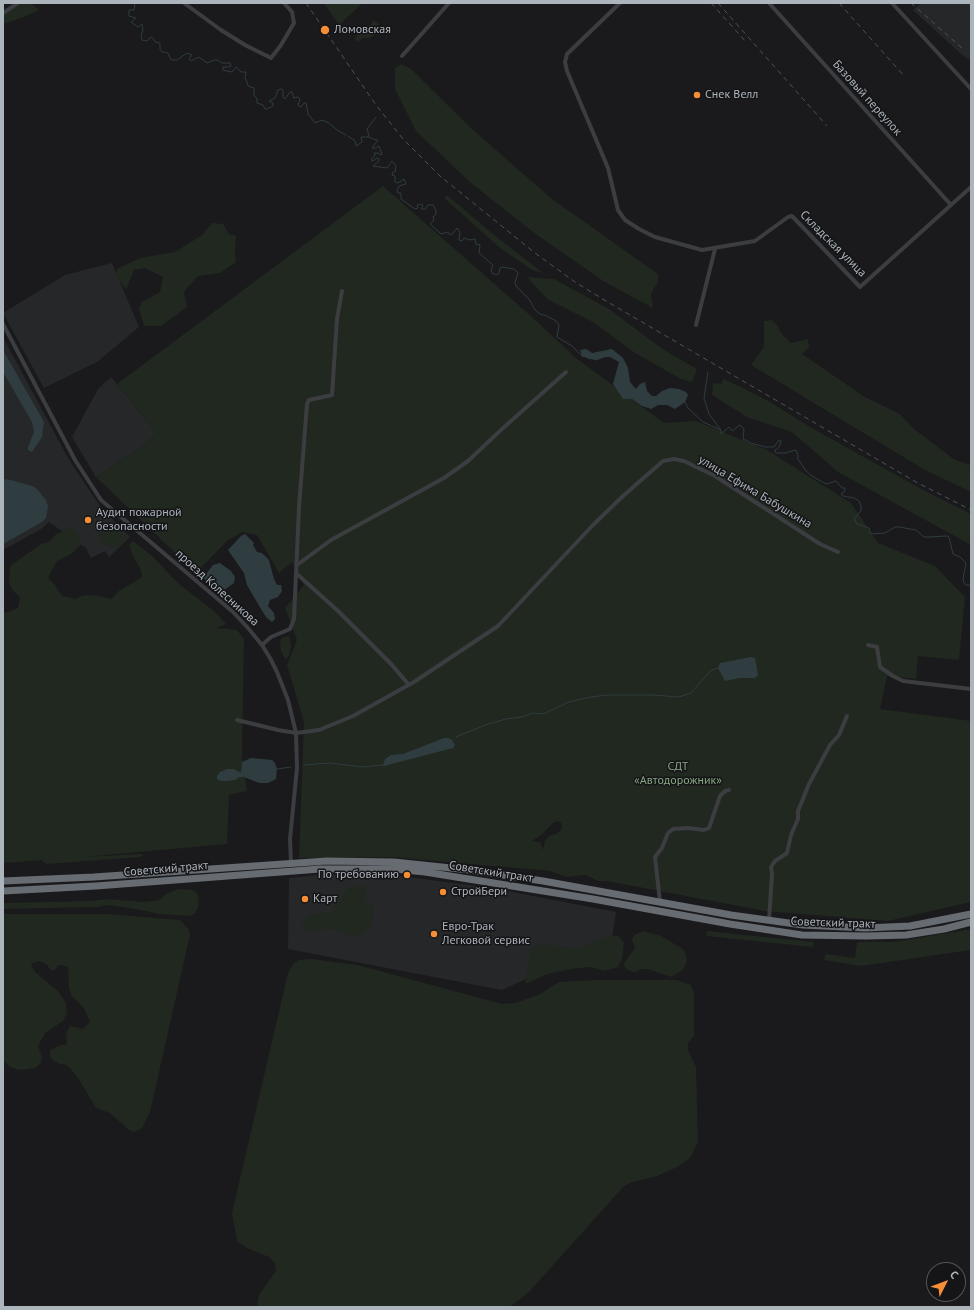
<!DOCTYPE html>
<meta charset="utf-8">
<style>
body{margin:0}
#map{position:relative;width:974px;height:1310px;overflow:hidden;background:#1a1a1c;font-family:"PT Sans",sans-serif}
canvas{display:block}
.frame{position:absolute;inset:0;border:4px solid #acb4bc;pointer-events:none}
.north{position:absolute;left:926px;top:1262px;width:40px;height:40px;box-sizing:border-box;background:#151517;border:1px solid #515559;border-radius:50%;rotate:48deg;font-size:11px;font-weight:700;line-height:16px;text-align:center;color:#acb4bc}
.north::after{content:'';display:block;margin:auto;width:14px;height:18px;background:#f68e38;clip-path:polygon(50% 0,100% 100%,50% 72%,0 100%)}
</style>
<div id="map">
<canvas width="974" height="1310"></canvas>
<div class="frame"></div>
<div class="north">С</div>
</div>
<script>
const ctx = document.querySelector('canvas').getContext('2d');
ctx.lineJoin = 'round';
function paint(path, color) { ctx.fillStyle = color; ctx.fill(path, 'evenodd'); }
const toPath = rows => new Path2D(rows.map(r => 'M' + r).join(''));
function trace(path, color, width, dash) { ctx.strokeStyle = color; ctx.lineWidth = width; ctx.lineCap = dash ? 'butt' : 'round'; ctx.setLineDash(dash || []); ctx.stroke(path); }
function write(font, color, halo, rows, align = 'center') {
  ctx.font = font + ' "PT Sans",sans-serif'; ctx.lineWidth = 3; ctx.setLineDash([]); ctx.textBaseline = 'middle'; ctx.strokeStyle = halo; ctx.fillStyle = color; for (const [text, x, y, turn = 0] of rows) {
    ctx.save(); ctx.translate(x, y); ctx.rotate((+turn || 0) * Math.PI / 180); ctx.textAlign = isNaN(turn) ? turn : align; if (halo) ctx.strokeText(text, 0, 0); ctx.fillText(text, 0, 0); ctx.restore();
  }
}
paint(toPath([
 [921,3,971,3,971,61,960,53,913,10],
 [112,263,139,327,97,362,44,388,3,313,65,275],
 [3,337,68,458,102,509,130,537,109,557,105,551,91,558,86,548,49,522,41,529,3,550],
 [111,377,157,433,143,446,96,477,72,437,98,389],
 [326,874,400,876,492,888,616,912,612,939,502,990,288,949,289,878]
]), '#262729');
paint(toPath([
 [22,3,31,3,39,10,24,17,3,24,3,15],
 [324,3,363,3,339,25],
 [373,20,379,24,374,31,375,35,369,38,362,38,358,42,355,39,357,35,366,27,371,25],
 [401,64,411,69,472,129,552,199,658,274,658,281,651,294,653,308,603,281,533,232,471,183,416,131,395,89,395,68],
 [383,186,532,317,576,358,664,423,696,421,767,450,851,503,878,543,935,566,965,597,959,660,918,656,916,679,887,676,880,709,971,721,971,902,888,921,765,911,607,881,598,881,585,875,567,877,550,871,392,857,299,858,304,722,287,665,297,640,285,608,304,585,292,562,279,573,257,535,242,532,227,541,196,573,96,477,143,446,157,433,117,384],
 [557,821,561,822,562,826,561,830,556,834,549,836,545,841,543,850,540,842,532,841,541,835,553,823],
 [447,195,493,234,543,273,532,270,500,248,444,198],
 [212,223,223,224,229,234,236,236,235,251,236,262,220,273,198,276,184,292,187,307,161,326,144,326,139,309,142,302,160,292,163,277,145,268,134,270,126,290,116,275,117,269,140,258,175,252,202,235],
 [527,277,554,279,609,309,664,350,697,369,692,382,681,379,635,353,593,322,547,299],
 [772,320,777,325,781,333,791,343,808,339,809,348,802,354,865,397,900,414,914,429,955,460,971,465,971,492,925,470,751,365,764,347,764,321],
 [723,379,737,385,770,402,810,427,925,491,971,514,971,545,838,472,792,432,747,417,712,395,713,383,721,384],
 [112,524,115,524,120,527,126,537,124,541,115,547,104,545,99,538,99,535,104,529],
 [70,528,75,530,77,533,81,543,80,546,71,554,57,561,48,578,55,585,62,596,76,599,81,596,88,595,99,596,111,599,119,591,142,577,141,570,133,556,129,545,133,541,152,556,179,584,214,611,226,624,217,628,237,630,244,639,242,758,247,791,229,795,227,844,84,857,142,854,143,855,141,857,47,864,43,862,43,860,3,863,3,738,5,733,3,729,3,612,5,613,18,608,20,597,13,591,9,583,10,566,41,544,49,542,56,534],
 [288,636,290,638,291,646,289,656,286,659,284,657,281,651,280,642,282,638],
 [366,886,365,899,374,908,371,924,372,928,360,936,348,935,340,931,327,928,316,931,306,930,302,923,308,916,331,912,338,901,349,888,353,887],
 [178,889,192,890,197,893,199,900,198,908,195,913,190,916,158,914,142,910,109,905,98,907,3,909,3,903,90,901,108,899,144,902,159,900,166,894],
 [3,914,107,914,180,920,189,930,190,935,150,1112,142,1128,134,1132,129,1130,110,1113,96,1108,78,1078,70,1068,66,1065,60,1064,53,1060,50,1057,50,1050,61,1045,66,1045,67,1041,66,1033,70,1026,83,1029,90,1022,84,1008,71,995,69,988,68,967,61,965,57,966,55,970,52,971,46,964,39,961,33,963,31,965,35,972,58,991,66,1003,67,1013,63,1021,45,1033,38,1046,42,1057,41,1063,35,1068,19,1070,10,1067,3,1060],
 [971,929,971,950,861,966,824,960,826,954,855,958,857,942,894,942],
 [643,931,661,936,683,949,686,955,687,961,683,970,671,977,648,969,641,969,636,972,630,971,625,968,624,963,635,948,632,940,634,935],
 [707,931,813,942,813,947,706,936],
 [609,936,618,936,624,942,622,959,618,967,605,971,590,967,571,969,548,974,525,984,531,947,545,944,578,949],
 [310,959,358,965,502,1004,515,1003,538,995,559,982,595,980,677,980,691,985,694,993,694,1036,688,1043,688,1050,696,1067,698,1142,690,1158,677,1167,657,1176,633,1182,624,1186,529,1292,510,1307,257,1307,259,1295,276,1271,275,1264,269,1257,247,1248,237,1241,232,1213,288,973,294,963,299,960]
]), '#20281f');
paint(toPath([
 [612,349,623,358,628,368,630,382,636,389,640,384,645,382,647,391,652,396,656,396,662,391,670,388,679,389,686,392,688,395,685,402,675,409,667,405,658,405,651,409,642,406,632,399,623,399,613,384,619,362,610,357,604,357,596,360,589,359,582,356,580,350,586,349,592,353],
 [3,350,44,422,42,437,32,452,28,450,28,447,34,432,32,422,3,372],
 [3,479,11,480,32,486,36,488,46,500,48,506,46,518,42,522,3,544],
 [245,534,254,543,253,545,257,552,262,553,269,560,274,579,277,585,281,585,282,591,278,597,270,600,268,606,274,613,275,619,272,622,266,617,258,604,247,585,244,573,228,550,241,536],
 [220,563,231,571,235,577,234,583,224,590,214,588,203,578,213,565],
 [751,657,755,658,758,675,755,678,740,678,725,681,718,668,720,663],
 [444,738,448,738,452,740,455,745,453,748,384,766,383,765,385,759,391,755,403,754],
 [251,758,272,760,275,763,277,769,276,779,268,783,259,783,244,777,239,777,235,780,227,781,221,781,217,779,217,776,220,772,227,769,234,769,239,772,241,772,242,762]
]), '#2f3d41');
trace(toPath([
 [135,3,134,10,129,10,129,16,136,18,131,22,138,27,142,24,143,30,141,36,142,40,147,41,151,37,153,38,155,42,160,43,160,49,162,52,168,53,171,60,177,60,187,53,192,55,189,59,191,61,199,57,207,63,214,60,218,60,222,63,230,63,231,66,228,67,223,67,223,70,231,72,233,71,236,67,241,72,246,72,245,78,247,82,248,86,254,88,254,95,257,99,257,103,263,105,265,109,267,109,273,106,273,103,269,101,275,98,278,90,281,89,283,90,283,97,285,99,290,92,292,92,294,98,298,97,300,99,298,105,299,106,301,107,304,103,306,103,308,114,315,123,322,120,329,123,337,130,346,135],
 [348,136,355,141,356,146,362,142,361,137,369,137,373,139,378,140,372,148,376,148,379,146,382,154,381,155,378,153,374,153,375,155,371,160,373,161,377,158,379,159,379,161,373,166,387,168,392,161,396,166,395,172,393,172,392,175,395,176,395,182,398,183,404,179,406,184,399,186,397,191,398,193,401,193,401,199,415,209,418,208,417,205,422,204,423,206,421,208,422,209,425,209,428,205,433,205,436,210,436,214,433,217,434,220,430,224,441,234,448,232,450,235,453,233,457,228,460,232,459,240,462,241,464,238,469,240,475,239,476,244,480,245,479,253,493,265,491,270,492,273,497,275,499,273,500,268,502,267,514,269,518,273,515,282,516,286,529,299,535,310,540,314,547,316,556,321,559,325,557,337,572,346,583,357],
 [369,136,367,129,376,117],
 [596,360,604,357],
 [708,372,704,398,709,414,721,430],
 [685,402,688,408,703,422,721,430,721,434,729,427,732,431,740,425,744,429,743,439,751,443,765,447,774,447,779,440,781,441,780,445,778,448,775,450,775,452,776,453,785,453,796,450,798,455,798,459,806,471,812,476,826,484,836,481,842,488,845,488,845,491,841,494,843,496,854,498,859,501,861,506,861,511,854,519,857,524,869,528,871,534,885,533,895,527,899,527,916,530,924,537,928,537,947,536,949,537,953,554,960,557,966,563,963,579,964,583,966,585,971,585],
 [456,737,488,724,506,719,522,717,533,713,543,714,569,702,591,697,607,695,653,695,679,697,691,693,711,670,718,668],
 [304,765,329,763,363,767,383,765],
 [277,769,291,767]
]), '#2f3d41', 1);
trace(toPath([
 [184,3,221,30,245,45,271,58,281,45,294,23,292,12,284,3],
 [620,3,567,54,565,62,567,71,608,168,618,210,625,220,639,229,655,237,702,250,755,241,788,217,792,216,860,287,971,187],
 [769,3,951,205],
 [892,3,971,89],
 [3,13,18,3],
 [402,56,449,3],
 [3,324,75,460,101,500,233,612,248,628,262,645,270,658,277,672,288,700,296,733,297,768,290,839,291,863],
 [696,325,715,249],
 [297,565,331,540,444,478,468,461,502,429,566,372],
 [297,574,338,611,392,665,409,685],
 [262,645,271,637,290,629,294,619,299,507,307,404,309,400,332,395,337,319,342,291],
 [868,645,877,647,880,667,893,676,903,681,971,689],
 [237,720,278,730,296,733,319,730,353,716,414,682,498,626,592,526,623,496,663,461,674,459,684,461,715,476,820,544,838,552],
 [660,902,655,857,662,848,668,833,673,829,688,828,704,830,709,828,720,796,725,791,729,790],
 [769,920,772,874,771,867,775,861,787,853,791,835,798,819,798,811,809,784,830,745,839,735,847,716]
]), '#3b3d41', 4);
trace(toPath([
 [3,881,94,877,327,861,394,862,470,870,543,881,731,915,803,925,865,928,910,926,971,914],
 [3,891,96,886,320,869,394,869,425,872,593,899,730,924,802,935,866,936,906,935,944,929,971,922]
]), '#676c73', 7);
trace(toPath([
 [306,3,376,105,403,139,440,176,535,253,575,282,606,301,916,482,971,510],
 [711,3,747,43],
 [718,3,827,126],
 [839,3,905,77],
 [911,3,962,48]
]), '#4e5257', 1, [5, 4]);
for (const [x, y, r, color] of [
 [325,30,5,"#f68e38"],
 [697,95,4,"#f68e38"],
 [88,520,4,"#f68e38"],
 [407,875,4,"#f68e38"],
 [443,892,4,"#f68e38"],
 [305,899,4,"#f68e38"],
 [434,934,4,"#f68e38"]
]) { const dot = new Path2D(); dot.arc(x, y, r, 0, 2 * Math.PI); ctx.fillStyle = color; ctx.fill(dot); trace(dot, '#151517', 1.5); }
write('12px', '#acb4bc', '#151517', [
 ["Ломовская",334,30],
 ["Снек Велл",705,95],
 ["Аудит пожарной",96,513],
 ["безопасности",96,527],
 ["По требованию",399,875,"right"],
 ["СтройБери",451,892],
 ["Карт",313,899],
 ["Евро-Трак",442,927],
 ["Легковой сервис",442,941]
], 'left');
write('12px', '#acb4bc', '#151517', [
 ["Базовый переулок",867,98,48],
 ["Складская улица",833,244,45],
 ["улица Ефима Бабушкина",755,492,31],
 ["проезд Колесникова",217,588,42],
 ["Советский тракт",166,869,-5],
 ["Советский тракт",491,872,9],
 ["Советский тракт",833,923,2]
]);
write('12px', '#88a783', '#151517', [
 ["СДТ",678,767],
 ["«Автодорожник»",678,781]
]);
</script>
